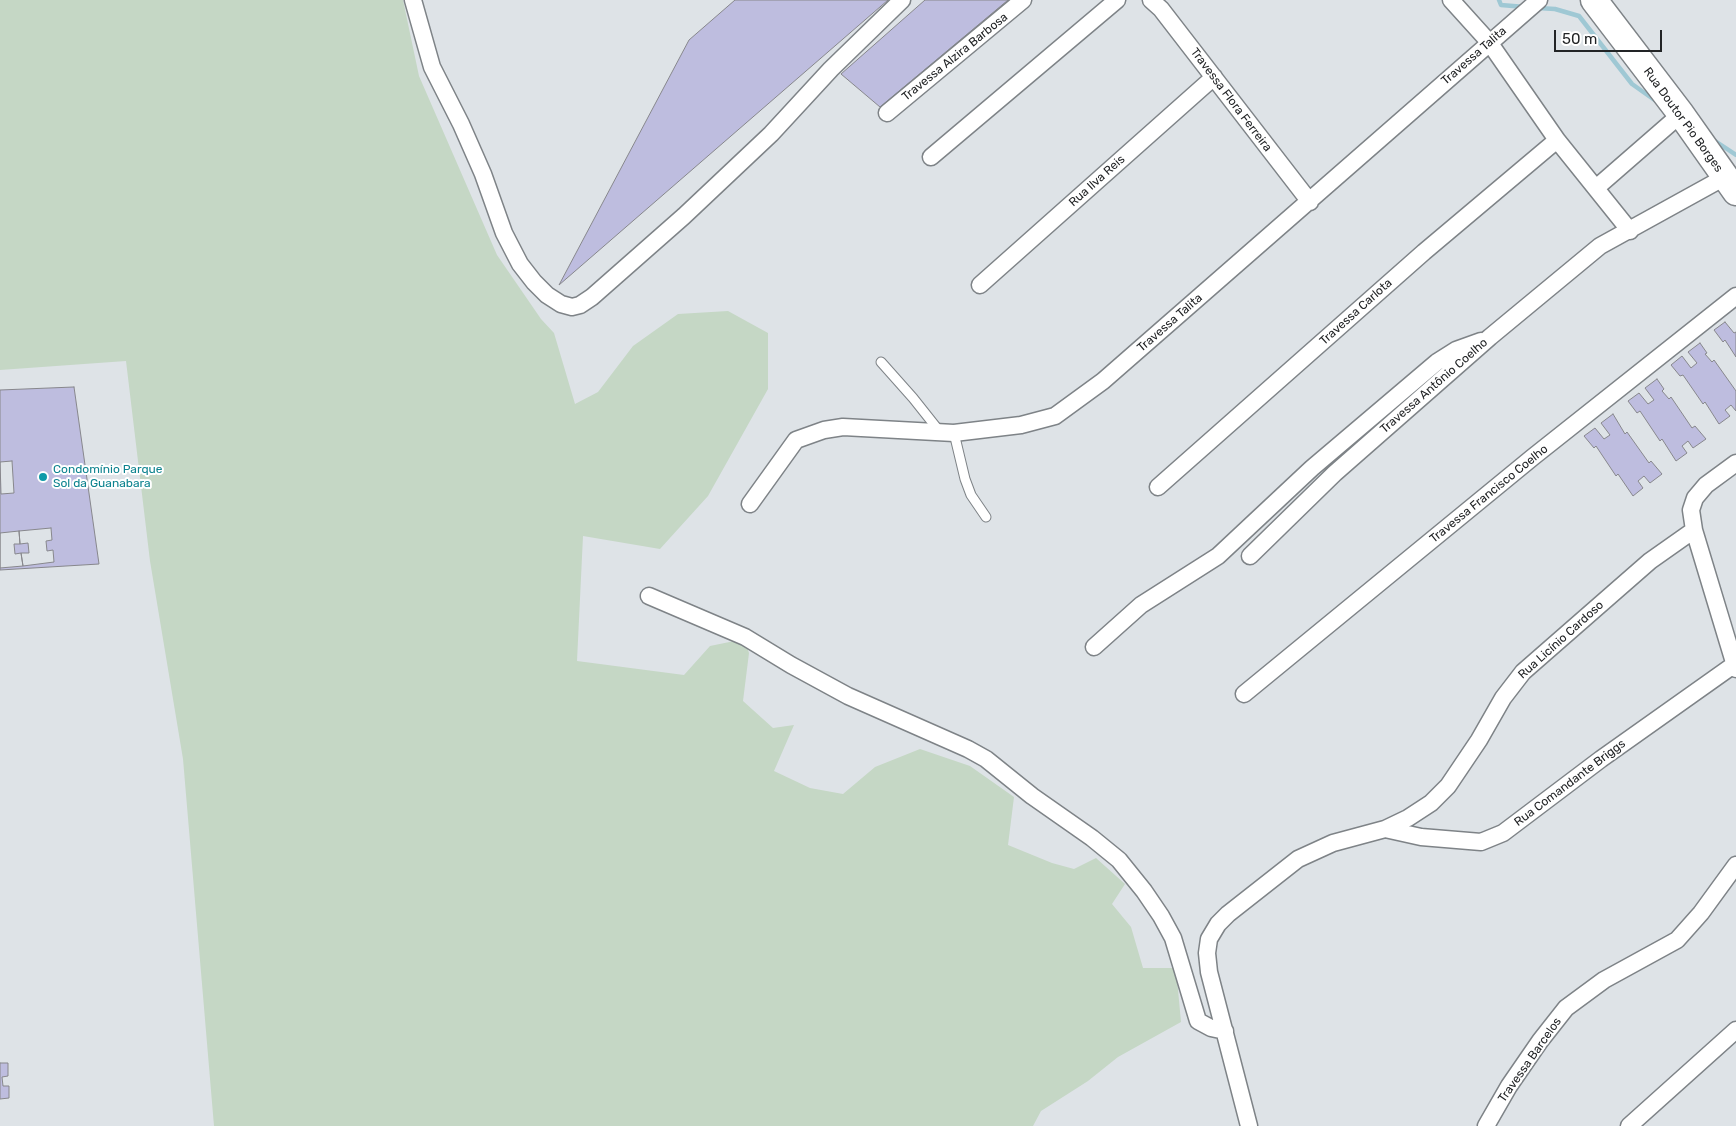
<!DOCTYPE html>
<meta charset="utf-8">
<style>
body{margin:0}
#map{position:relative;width:1736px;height:1126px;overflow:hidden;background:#dee3e7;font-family:Rubik,sans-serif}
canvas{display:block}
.scale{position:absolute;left:1554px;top:30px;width:108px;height:22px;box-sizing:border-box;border:2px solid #222426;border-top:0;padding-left:6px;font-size:15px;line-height:18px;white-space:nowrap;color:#222426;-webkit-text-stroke:4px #fff;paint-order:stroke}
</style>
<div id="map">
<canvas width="1736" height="1126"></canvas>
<div class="scale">50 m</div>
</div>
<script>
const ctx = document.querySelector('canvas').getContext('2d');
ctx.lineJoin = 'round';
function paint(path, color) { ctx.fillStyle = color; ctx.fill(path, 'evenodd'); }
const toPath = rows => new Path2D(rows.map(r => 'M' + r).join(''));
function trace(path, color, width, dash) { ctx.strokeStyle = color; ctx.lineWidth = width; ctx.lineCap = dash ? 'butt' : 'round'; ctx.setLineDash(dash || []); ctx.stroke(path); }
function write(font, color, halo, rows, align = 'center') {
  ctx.font = font + ' Rubik,sans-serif'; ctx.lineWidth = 4; ctx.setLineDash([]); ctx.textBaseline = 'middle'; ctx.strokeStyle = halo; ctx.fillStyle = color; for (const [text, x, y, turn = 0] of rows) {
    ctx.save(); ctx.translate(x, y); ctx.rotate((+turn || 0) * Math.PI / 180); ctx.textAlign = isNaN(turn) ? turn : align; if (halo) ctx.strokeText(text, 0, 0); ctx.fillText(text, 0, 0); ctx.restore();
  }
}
paint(toPath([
 [0,0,403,0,419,76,497,255,541,319,554,333,575,404,598,392,633,346,678,314,728,311,768,333,768,389,708,496,660,549,583,536,577,661,684,675,710,646,744,639,749,653,743,701,773,728,794,725,774,771,810,788,843,794,875,767,920,749,970,766,1014,797,1008,845,1052,863,1074,869,1096,858,1125,884,1112,904,1131,927,1143,968,1176,968,1181,1022,1118,1057,1088,1081,1041,1111,1033,1126,214,1126,183,759,150,561,126,361,0,370]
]), '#c5d7c5');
trace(toPath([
 [1499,0,1501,5,1525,7],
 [1538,8,1555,9,1579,16,1632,84,1656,101],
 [1712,139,1736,155]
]), '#9fc8d4', 4.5);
const building = toPath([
 [735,0,888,0,559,285,689,40,735,0],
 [925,0,1008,0,880,107,841,74,925,0],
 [1725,322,1734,333,1736,332,1736,357,1725,340,1723,342,1714,330,1725,322],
 [1700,343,1707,353,1705,354,1712,362,1714,360,1736,391,1736,411,1731,405,1725,410,1730,416,1719,424,1705,402,1703,404,1683,375,1680,376,1671,365,1682,356,1691,368,1697,363,1688,352,1700,343],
 [1657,379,1664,389,1662,391,1669,399,1671,397,1692,428,1695,426,1706,439,1693,448,1688,441,1682,446,1687,453,1676,461,1662,439,1660,441,1640,411,1637,413,1628,401,1639,393,1648,404,1654,400,1645,388,1657,379],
 [74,387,99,564,0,570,0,390,74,387],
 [1613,414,1625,434,1627,432,1649,463,1651,461,1662,474,1650,483,1644,476,1638,481,1643,488,1633,496,1618,474,1616,476,1596,446,1594,448,1584,436,1595,428,1604,439,1610,435,1601,423,1613,414],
 [12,461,14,493,1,494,0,462,12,461],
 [51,528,52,540,46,541,47,551,53,550,54,562,23,566,21,553,29,553,28,543,20,544,19,531,51,528],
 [19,531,20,544,14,544,15,554,21,553,23,566,0,568,0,533,19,531],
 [0,1063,8,1063,8,1076,2,1077,3,1086,9,1086,9,1098,0,1099,0,1063]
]);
paint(building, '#bebddf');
trace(building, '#87878c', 1);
const service = toPath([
 [881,362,913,398,940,432],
 [954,433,965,479,971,495,986,517]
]);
const minor = toPath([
 [413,0,432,67,461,124,483,174,504,233,520,264,534,282,547,295,561,304,572,307,580,305,592,297,684,216,771,134,831,69,902,0],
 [1151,0,1161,9,1310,202],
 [1451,0,1489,42,1557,140,1630,231],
 [887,113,1023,0],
 [931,157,1117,0],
 [1596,188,1681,114],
 [980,285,1214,77],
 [1736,463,1706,485,1695,498,1691,510,1694,530,1736,669],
 [1158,487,1424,252,1557,140],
 [750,504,796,440,824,430,843,427,954,433,1021,425,1055,416,1103,381,1539,0],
 [1250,556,1335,473,1490,337,1600,246,1725,177],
 [649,596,745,637,791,665,848,696,968,749,986,759,1032,796,1092,838,1119,860,1144,891,1161,916,1173,938,1198,1021,1211,1028,1225,1031],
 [1094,647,1141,605,1218,556,1312,468,1437,362,1456,350,1481,341],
 [1244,694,1533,457,1736,296],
 [1385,829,1421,837,1481,842,1503,833,1601,759,1735,664],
 [1249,1126,1209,972,1207,953,1209,939,1218,924,1228,914,1298,859,1333,843,1385,829,1408,818,1431,803,1448,786,1479,740,1503,698,1523,672,1650,561,1694,530],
 [1486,1126,1509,1086,1540,1041,1566,1008,1604,980,1677,940,1701,913,1736,865],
 [1629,1126,1736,1030]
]);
const primary = toPath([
 [1594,0,1681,114,1736,192]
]);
trace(service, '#7e8387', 11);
trace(minor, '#7e8387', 19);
trace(primary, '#7e8387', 29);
trace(service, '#fff', 9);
trace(minor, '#fff', 16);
trace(primary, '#fff', 26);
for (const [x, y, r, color] of [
 [43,477,5,"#0f9aa8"]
]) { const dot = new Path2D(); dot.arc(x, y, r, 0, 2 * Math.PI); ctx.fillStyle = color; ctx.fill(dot); trace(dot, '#fff', 2); }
write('12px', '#222426', '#fff', [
 ["Travessa Talita",1474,56,-41],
 ["Travessa Alzira Barbosa",955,57,-39],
 ["Travessa Flora Ferreira",1231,100,53],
 ["Rua Doutor Pio Borges",1683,120,54],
 ["Rua Ilva Reis",1097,181,-42],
 ["Travessa Carlota",1356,312,-42],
 ["Travessa Talita",1170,323,-41],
 ["Travessa Antônio Coelho",1434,386,-41],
 ["Travessa Francisco Coelho",1489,494,-39],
 ["Rua Licínio Cardoso",1561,640,-42],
 ["Rua Comandante Briggs",1570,783,-37],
 ["Travessa Barcelos",1530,1060,-55]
]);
write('12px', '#0d838f', '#fff', [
 ["Condomínio Parque",53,470],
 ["Sol da Guanabara",53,484]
], 'left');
</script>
